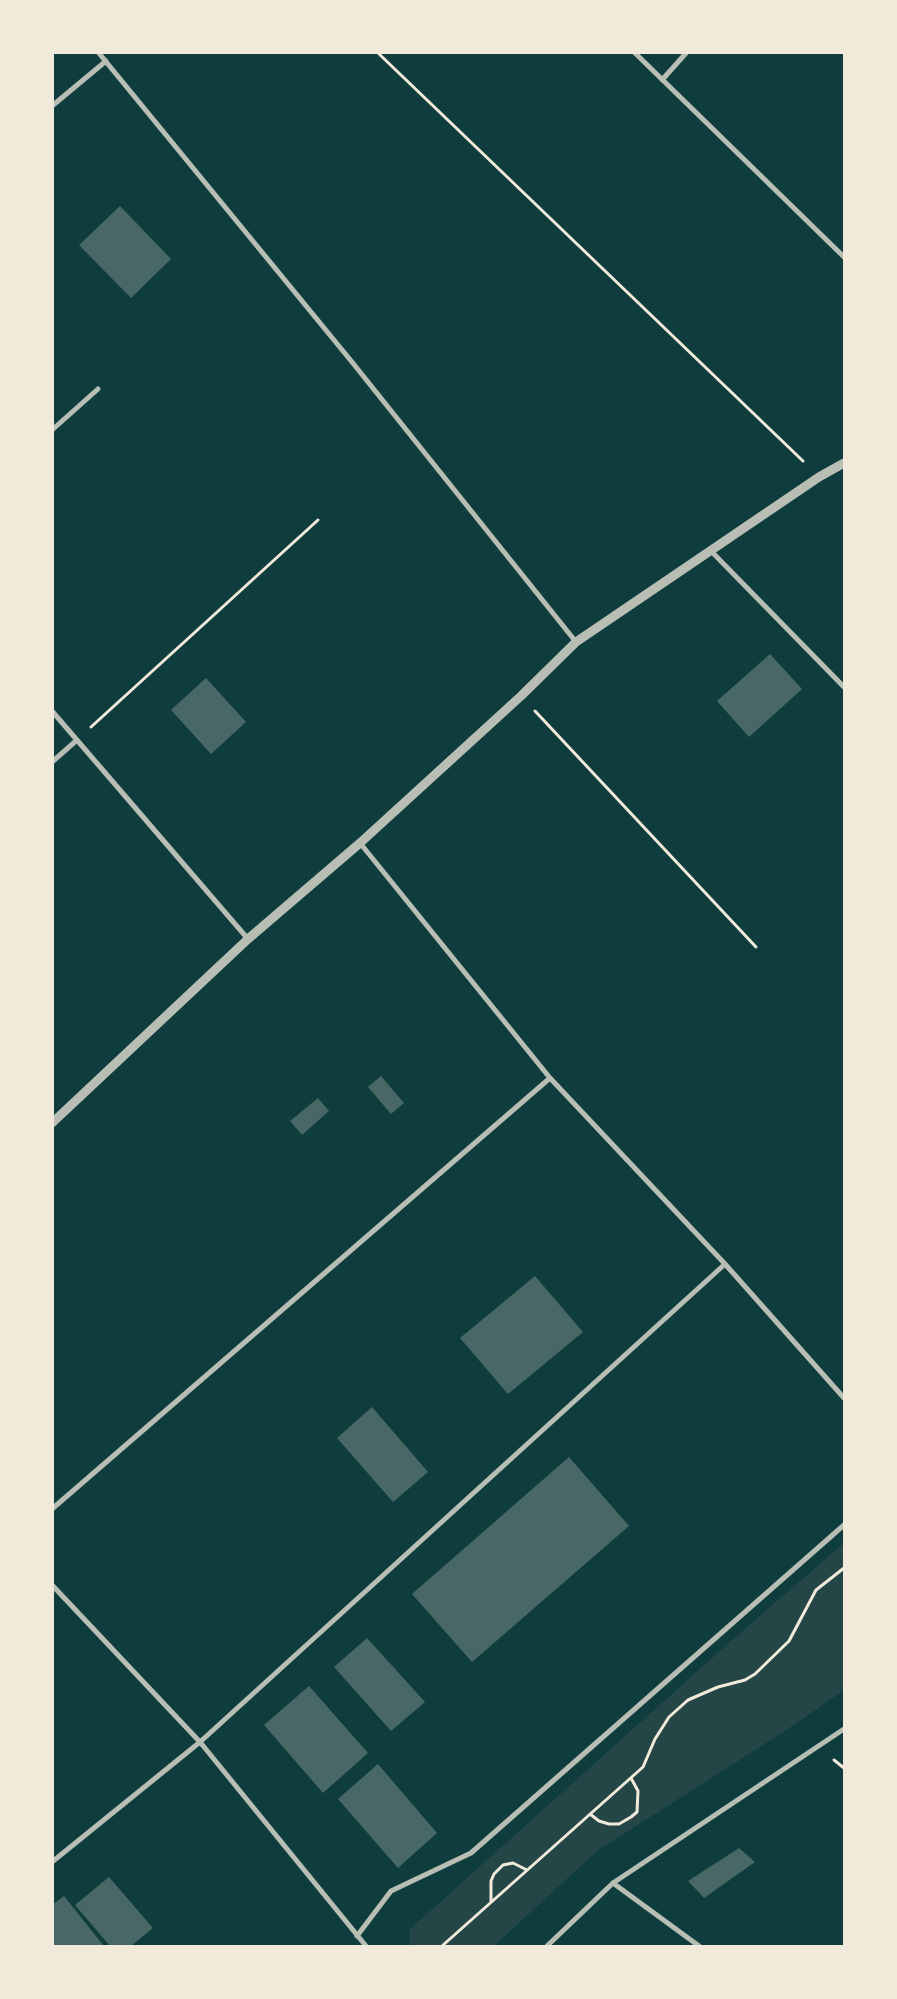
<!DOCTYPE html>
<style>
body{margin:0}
#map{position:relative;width:897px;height:1999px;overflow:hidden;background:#0f3d3e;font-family:"PT Sans",sans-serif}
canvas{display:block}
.frame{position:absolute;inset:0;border:54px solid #f1e9da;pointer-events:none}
</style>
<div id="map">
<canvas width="897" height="1999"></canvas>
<div class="frame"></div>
</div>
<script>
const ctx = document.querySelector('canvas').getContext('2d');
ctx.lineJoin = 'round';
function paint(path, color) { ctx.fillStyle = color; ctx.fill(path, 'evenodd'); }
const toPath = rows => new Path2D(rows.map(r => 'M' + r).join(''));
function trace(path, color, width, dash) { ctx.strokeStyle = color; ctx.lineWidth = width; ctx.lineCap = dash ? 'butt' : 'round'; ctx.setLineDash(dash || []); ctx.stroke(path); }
paint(toPath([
 [844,1543,844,1690,785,1731,597,1851,494,1946,410,1946,409,1930,731,1641]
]), '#244646');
paint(toPath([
 [120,206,171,259,131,298,79,245],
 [770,654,802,689,749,737,717,701],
 [206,678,246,722,211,754,171,710],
 [381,1076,404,1103,391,1114,368,1087],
 [318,1098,329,1111,302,1135,290,1121],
 [535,1276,583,1332,508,1394,460,1338],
 [372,1407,428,1472,393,1502,337,1438],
 [569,1457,629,1526,472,1662,412,1594],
 [367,1638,425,1702,391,1731,334,1667],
 [309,1686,368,1753,323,1793,264,1725],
 [378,1764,437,1833,398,1868,338,1799],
 [739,1848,755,1862,704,1898,688,1881],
 [109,1877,153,1928,131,1946,110,1946,75,1905],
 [64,1896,104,1946,52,1946,52,1905]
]), '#486865');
trace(toPath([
 [377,52,803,461],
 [535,711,756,947],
 [91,727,318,520],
 [834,1760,844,1768],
 [590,1814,599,1821,609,1824,619,1824,631,1817,637,1812,638,1791,631,1778],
 [491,1902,491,1881,494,1874,503,1865,513,1863,527,1870],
 [442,1946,643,1767,655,1739,669,1717,688,1700,718,1687,745,1680,755,1674,789,1641,816,1590,844,1568]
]), '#f1e9da', 3);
trace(toPath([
 [98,52,352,362,576,642],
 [634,52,844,257],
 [662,80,687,52],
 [52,106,106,61],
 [52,430,98,389],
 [710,550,844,687],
 [52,711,248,939],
 [52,762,77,740],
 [360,843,550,1078,725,1264,844,1398],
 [52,1509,550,1078],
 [52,1585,200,1742,366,1946],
 [52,1862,200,1742,725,1264],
 [613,1883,699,1946],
 [357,1936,391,1891,471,1853,844,1525],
 [547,1946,613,1883,844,1729]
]), '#b8beb3', 5);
trace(toPath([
 [52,1123,248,939,360,843,521,696,576,642,819,477,844,463]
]), '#b8beb3', 9);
</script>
